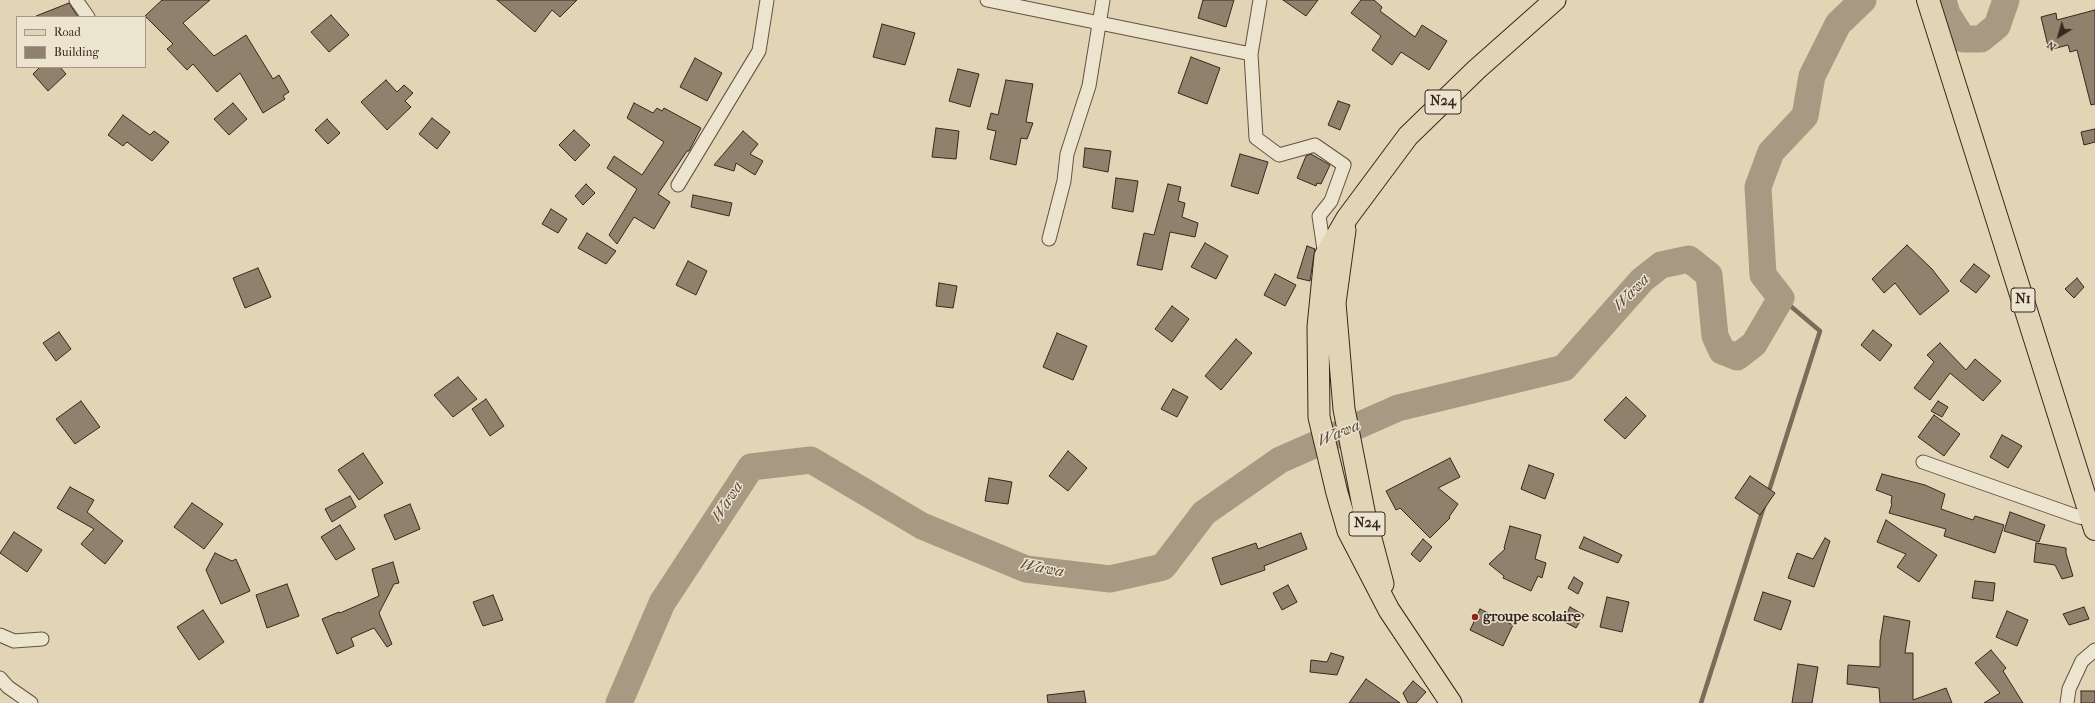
<!DOCTYPE html>
<style>
body{margin:0}
#map{position:relative;width:2095px;height:703px;overflow:hidden;background:#e2d5b5;font-family:"IM FELL French Canon",serif}
canvas{display:block}
.legend{position:absolute;left:16px;top:16px;width:130px;height:52px;box-sizing:border-box;background:#ece4cf;border:1px solid #a49888;margin:0;padding:5px 7px;list-style:none;font-size:12px;color:#38271e}
.legend li{display:flex;align-items:center;gap:8px;height:20px}
.legend b{width:20px;border:1px solid #a49888}
.north{position:absolute;left:2039px;top:16px;width:40px;height:40px;-webkit-text-stroke:3px #ece4cf;paint-order:stroke;rotate:217deg;font-size:11px;font-weight:700;line-height:16px;text-align:center;color:#38271e}
.north::after{content:'';display:block;margin:auto;width:14px;height:18px;background:#38271e;clip-path:polygon(50% 0,100% 100%,50% 72%,0 100%)}
</style>
<div id="map">
<canvas width="2095" height="703"></canvas>
<ul class="legend">
<li><b style="height:5px;background:#e2d5b5"></b>Road</li>
<li><b style="height:11px;background:#90816d"></b>Building</li>
</ul>
<div class="north">N</div>
</div>
<script>
const ctx = document.querySelector('canvas').getContext('2d');
ctx.lineJoin = 'round';
const toPath = rows => new Path2D(rows.map(r => 'M' + r).join(''));
function trace(path, color, width, dash) { ctx.strokeStyle = color; ctx.lineWidth = width; ctx.lineCap = dash ? 'butt' : 'round'; ctx.setLineDash(dash || []); ctx.stroke(path); }
function paint(path, color) { ctx.fillStyle = color; ctx.fill(path, 'evenodd'); }
function write(font, color, halo, rows, align = 'center') {
  ctx.font = font + ' "IM FELL French Canon",serif'; ctx.lineWidth = 3; ctx.setLineDash([]); ctx.textBaseline = 'middle'; ctx.strokeStyle = halo; ctx.fillStyle = color; for (const [text, x, y, turn = 0] of rows) {
    ctx.save(); ctx.translate(x, y); ctx.rotate((+turn || 0) * Math.PI / 180); ctx.textAlign = isNaN(turn) ? turn : align; if (halo) ctx.strokeText(text, 0, 0); ctx.fillText(text, 0, 0); ctx.restore();
  }
}
trace(toPath([
 [1768,494,1820,331,1781,298],
 [1701,703,1764,506]
]), '#7b6c5a', 4.5);
trace(toPath([
 [1943,0,1947,14,1963,39,1981,39,1997,26,2006,0],
 [619,703,662,603,751,467,811,460,922,526,1026,569,1110,579,1163,567,1204,513,1280,460,1398,408,1564,368,1642,280,1661,265,1689,259,1709,275,1715,336,1722,351,1737,357,1754,344,1781,298,1763,275,1758,187,1771,152,1805,116,1812,76,1838,24,1863,0]
]), '#a89a82', 27);
const building = toPath([
 [162,0,210,0,183,23,214,56,246,35,273,79,279,75,289,92,283,96,285,99,263,113,240,73,217,92,193,64,187,70,167,49,173,44,145,16,162,0],
 [497,0,577,0,560,17,552,10,535,32,497,0],
 [1203,0,1234,0,1226,27,1198,18,1203,0],
 [1283,0,1318,0,1306,16,1283,0],
 [1361,0,1374,0,1382,7,1380,11,1415,37,1422,25,1447,41,1429,70,1401,52,1392,65,1372,50,1381,36,1351,13,1361,0],
 [69,3,78,17,36,17,36,16,69,3],
 [2095,10,2095,104,2091,105,2077,50,2070,52,2068,45,2049,50,2041,17,2056,13,2057,20,2095,10],
 [331,15,349,35,329,52,311,32,331,15],
 [882,24,915,33,905,65,873,57,882,24],
 [1191,57,1220,68,1207,104,1178,93,1191,57],
 [695,58,722,73,707,101,680,87,695,58],
 [40,67,60,67,66,74,48,91,33,74,40,67],
 [958,69,979,74,970,107,949,101,958,69],
 [386,80,397,92,404,85,413,93,405,101,411,107,387,130,361,102,386,80],
 [1006,80,1033,84,1026,122,1033,123,1027,139,1021,138,1016,165,990,159,996,131,987,129,991,113,998,115,1006,80],
 [1338,101,1350,105,1340,130,1328,125,1338,101],
 [233,103,247,119,229,135,214,119,233,103],
 [634,103,653,113,657,108,662,111,664,108,701,128,689,151,687,151,658,194,670,202,654,229,634,217,617,244,609,235,637,189,607,168,614,156,642,175,664,142,627,118,634,103],
 [123,115,150,135,154,131,169,142,152,161,127,142,123,146,108,135,123,115],
 [432,118,450,132,437,149,419,134,432,118],
 [327,119,340,133,328,144,315,130,327,119],
 [936,128,959,131,956,159,932,157,936,128],
 [2095,129,2095,142,2084,145,2081,132,2095,129],
 [574,130,590,145,575,161,559,145,574,130],
 [743,131,758,144,750,154,763,161,755,175,736,163,734,171,714,165,743,131],
 [1085,148,1111,151,1108,172,1083,167,1085,148],
 [1240,154,1268,162,1258,194,1231,186,1240,154],
 [1311,154,1330,165,1321,184,1317,183,1316,186,1297,178,1306,156,1311,154],
 [1116,178,1138,181,1133,212,1112,208,1116,178],
 [586,184,595,193,583,205,575,196,586,184],
 [1168,184,1181,187,1178,201,1185,203,1182,217,1198,223,1195,237,1170,232,1162,270,1137,265,1144,233,1154,235,1168,184],
 [693,195,732,203,729,216,691,207,693,195],
 [551,209,567,219,558,233,542,224,551,209],
 [587,233,616,251,606,264,578,248,587,233],
 [1205,243,1228,256,1216,279,1191,267,1205,243],
 [1907,245,1932,269,1949,291,1920,315,1895,283,1884,293,1872,279,1907,245],
 [1307,246,1315,249,1310,281,1297,278,1307,246],
 [688,261,707,271,696,295,676,285,688,261],
 [1974,264,1990,276,1976,293,1960,281,1974,264],
 [258,268,271,297,245,308,233,278,258,268],
 [1275,274,1296,285,1285,306,1264,295,1275,274],
 [2077,278,2084,287,2074,298,2065,289,2077,278],
 [939,283,957,286,953,308,936,306,939,283],
 [1172,306,1189,319,1172,342,1155,329,1172,306],
 [1873,330,1892,345,1880,361,1861,345,1873,330],
 [59,332,71,349,56,361,43,343,59,332],
 [1057,333,1087,346,1073,380,1043,367,1057,333],
 [1236,339,1252,353,1221,390,1205,376,1236,339],
 [1940,343,1966,370,1975,359,2001,381,1983,401,1950,373,1930,400,1914,388,1934,362,1927,355,1940,343],
 [458,377,477,399,453,417,434,395,458,377],
 [1173,389,1188,397,1177,417,1161,409,1173,389],
 [1626,397,1646,416,1625,439,1604,420,1626,397],
 [486,399,504,426,490,436,472,409,486,399],
 [81,401,100,427,75,444,56,419,81,401],
 [1938,401,1948,407,1942,417,1931,411,1938,401],
 [1934,415,1960,434,1944,456,1918,437,1934,415],
 [2002,435,2022,446,2008,468,1990,457,2002,435],
 [1068,451,1087,468,1068,491,1049,476,1068,451],
 [363,453,383,483,359,500,338,470,363,453],
 [1450,458,1460,477,1438,488,1458,504,1449,517,1450,518,1430,538,1400,508,1396,510,1386,491,1450,458],
 [1529,465,1554,474,1545,499,1521,489,1529,465],
 [1882,474,1925,485,1945,494,1941,509,1973,520,1975,516,2004,525,1995,553,1944,536,1946,529,1889,513,1892,504,1891,503,1892,496,1876,490,1882,474],
 [1750,476,1775,493,1760,515,1735,498,1750,476],
 [989,478,1012,482,1008,504,985,501,989,478],
 [70,487,94,500,87,512,123,541,105,564,81,544,94,529,57,508,70,487],
 [350,496,356,507,332,522,325,509,350,496],
 [192,503,223,524,204,549,174,527,192,503],
 [410,504,420,529,395,540,384,515,410,504],
 [2010,512,2045,525,2039,542,2004,531,2010,512],
 [1886,520,1937,555,1919,582,1897,567,1906,554,1877,542,1886,520],
 [340,525,355,549,336,560,321,537,340,525],
 [1510,526,1541,535,1535,559,1546,563,1542,578,1538,576,1531,591,1503,578,1504,576,1489,564,1505,549,1504,548,1510,526],
 [14,532,42,550,27,572,0,553,14,532],
 [1301,533,1307,549,1264,566,1265,570,1221,585,1212,558,1256,543,1258,549,1301,533],
 [1584,537,1622,555,1618,563,1579,548,1584,537],
 [1825,538,1830,541,1814,587,1788,578,1797,553,1813,559,1825,538],
 [1423,539,1432,547,1420,562,1411,554,1423,539],
 [2036,543,2066,548,2066,553,2073,576,2062,579,2055,565,2034,562,2036,543],
 [215,553,232,561,236,559,250,591,221,604,206,570,215,553],
 [393,562,399,583,394,584,379,613,392,644,387,647,374,628,351,638,354,646,337,654,322,619,339,612,340,613,379,596,372,569,393,562],
 [1574,577,1583,583,1578,594,1568,588,1574,577],
 [1975,581,1995,583,1993,601,1972,598,1975,581],
 [287,584,299,616,267,628,256,595,287,584],
 [1288,585,1297,602,1282,610,1273,593,1288,585],
 [1763,592,1791,601,1781,630,1754,620,1763,592],
 [493,595,503,620,483,626,473,602,493,595],
 [1607,597,1629,602,1622,632,1600,627,1607,597],
 [1570,607,1584,615,1576,628,1563,621,1570,607],
 [2084,607,2089,619,2069,625,2063,614,2084,607],
 [1480,609,1513,625,1503,646,1470,630,1480,609],
 [203,610,224,642,199,660,177,627,203,610],
 [2007,611,2028,620,2017,646,1996,637,2007,611],
 [1884,616,1910,621,1905,653,1913,653,1913,700,1946,688,1952,703,1880,703,1879,688,1847,684,1848,665,1880,667,1880,641,1884,616],
 [1991,650,2006,668,2003,671,2023,703,1984,703,2000,693,1975,663,1991,650],
 [1331,653,1344,657,1337,675,1310,672,1311,660,1327,662,1331,653],
 [1798,664,1818,667,1812,703,1792,703,1798,664],
 [1366,679,1379,688,1400,703,1349,703,1366,679],
 [1413,681,1426,692,1416,703,1408,703,1403,693,1413,681],
 [1084,691,1086,703,1048,703,1047,695,1084,691],
 [2081,691,2095,691,2095,703,2081,703,2081,691]
]);
paint(building, '#90816d');
trace(building, '#38271e', 1);
const minor = toPath([
 [76,0,88,17],
 [987,0,1251,54],
 [1260,0,1251,54,1256,138,1279,155,1315,145,1344,165,1331,201,1319,216,1325,256],
 [678,185,759,51,767,0],
 [1049,239,1064,181,1067,154,1089,86,1103,0],
 [1923,462,2079,517,2092,519],
 [0,635,14,641,42,639],
 [0,678,8,687,31,703],
 [2067,703,2069,689,2082,661,2095,650]
]);
const primary = toPath([
 [1345,230,1335,303,1344,409,1365,516,1383,584],
 [1451,703,1389,610,1348,531,1337,493,1319,417,1318,327,1325,256,1347,218,1408,136,1476,70,1555,0]
]);
const trunk = toPath([
 [1928,0,2095,529]
]);
trace(minor, '#625244', 15);
trace(primary, '#38271e', 23);
trace(trunk, '#38271e', 24);
trace(minor, '#ece4cf', 13);
trace(primary, '#e2d5b5', 21);
trace(trunk, '#e2d5b5', 22);
for (const [x, y, r, color] of [
 [1475,617,4,"#8f2418"]
]) { const dot = new Path2D(); dot.arc(x, y, r, 0, 2 * Math.PI); ctx.fillStyle = color; ctx.fill(dot); trace(dot, '#ece4cf', 1.5); }
for (const [x, y, w] of [
 [1443,102,36],
 [2023,300,24],
 [1367,524,36]
]) { const box = new Path2D(); box.roundRect(x - w / 2, y - 12, w, 24, 3); ctx.fillStyle = '#ece4cf'; ctx.fill(box); trace(box, '#38271e', 1); }
write('bold 14px', '#38271e', null, [
 ["N24",1443,102],
 ["N1",2023,300],
 ["N24",1367,524]
]);
write('bold 15px', '#38271e', '#ece4cf', [
 ["groupe scolaire",1483,617]
], 'left');
write('italic 16px', '#5a4a3c', '#ece4cf', [
 ["Wawa",1632,293,-46],
 ["Wawa",1339,434,-23],
 ["Wawa",728,502,-57],
 ["Wawa",1042,569,10]
]);
</script>
